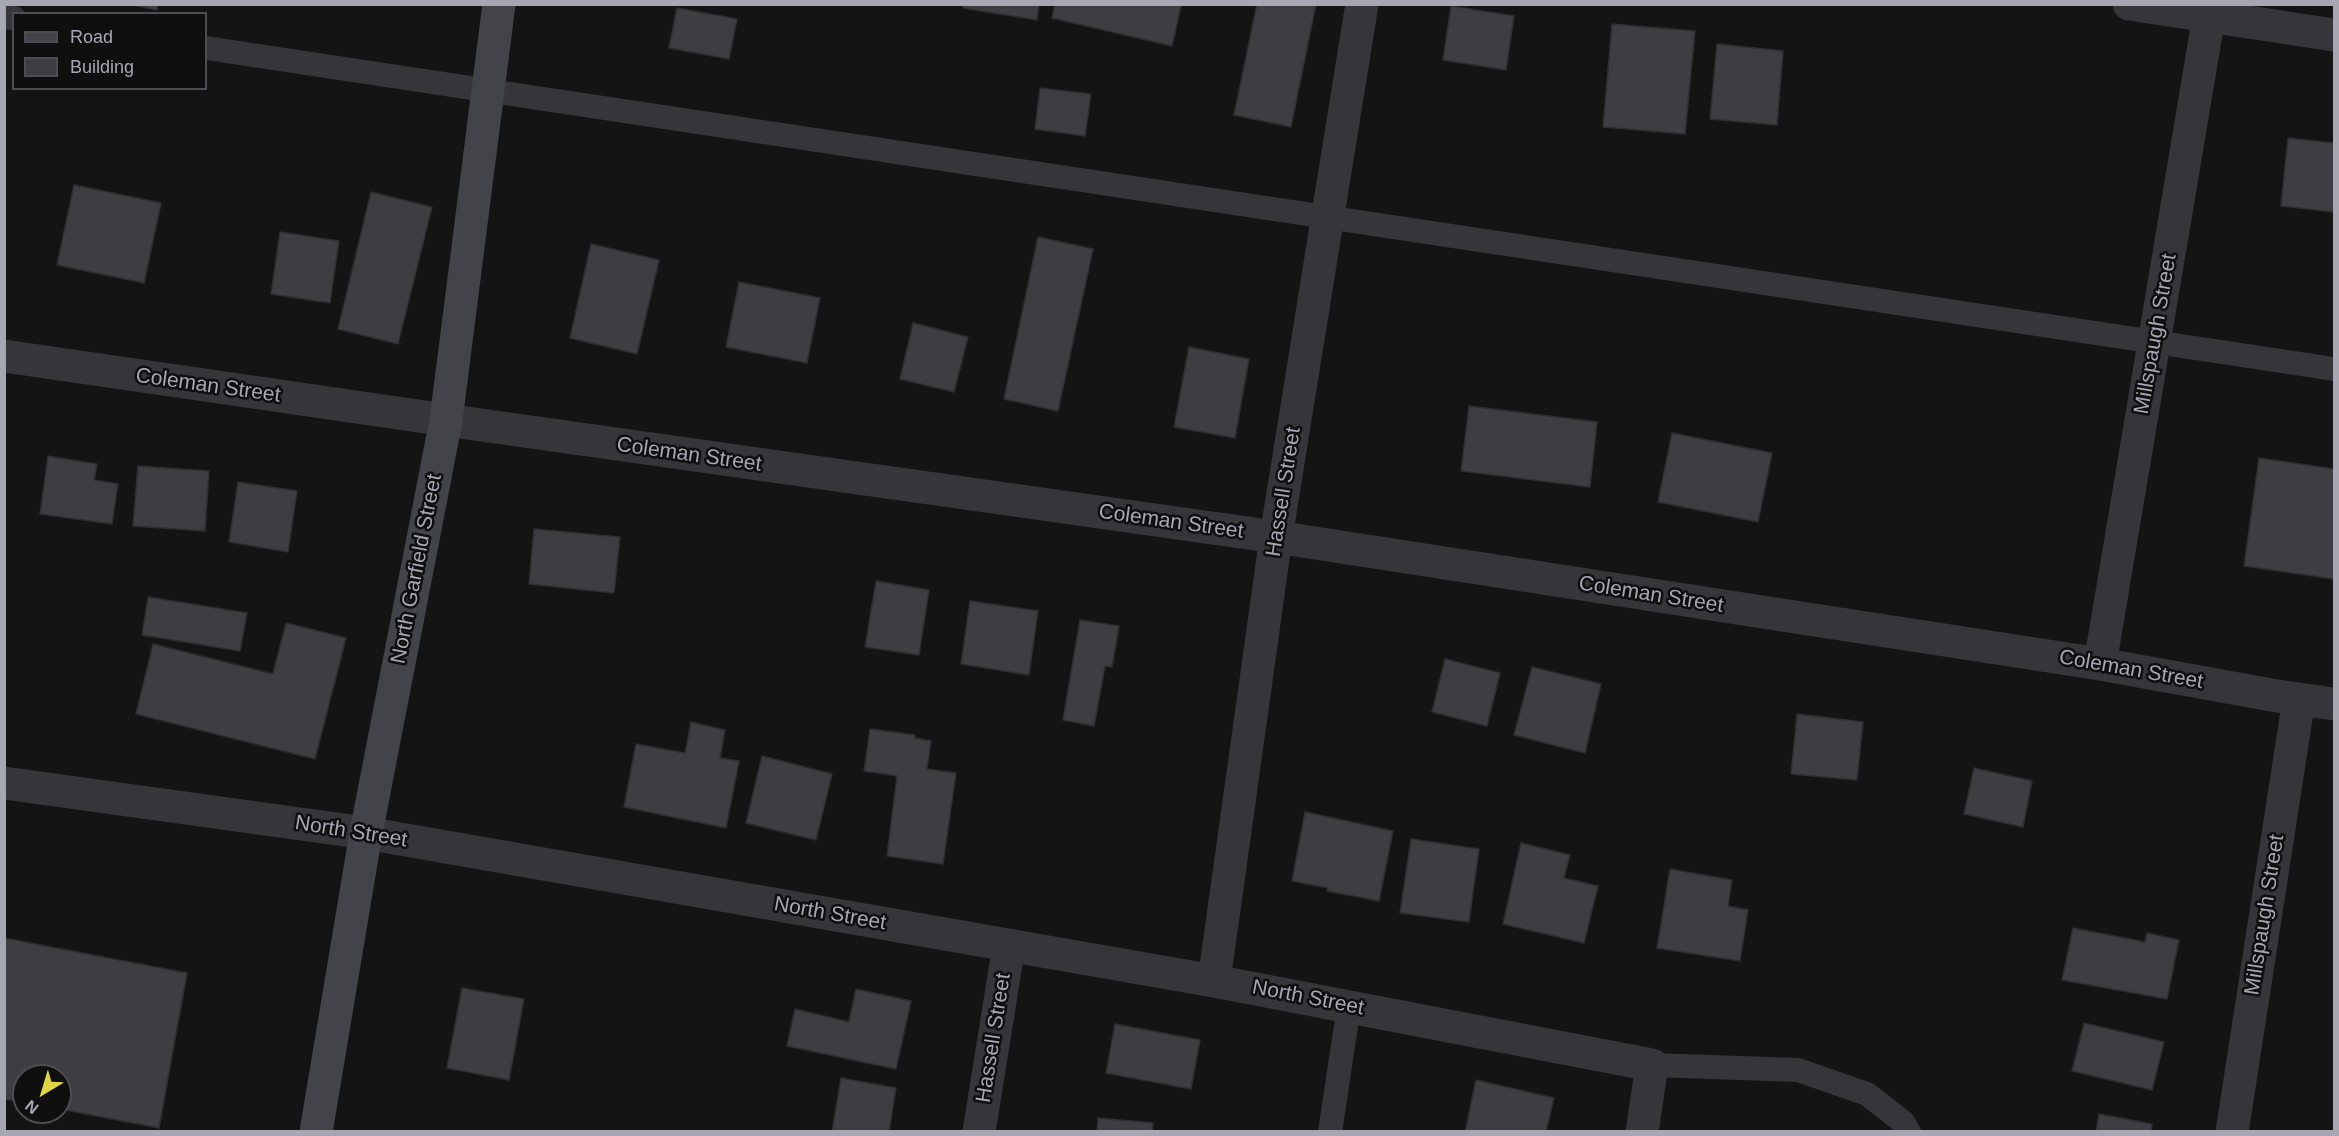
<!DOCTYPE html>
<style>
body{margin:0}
#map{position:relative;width:2339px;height:1136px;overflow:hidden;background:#141415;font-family:Arial,sans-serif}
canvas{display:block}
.frame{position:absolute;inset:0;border:6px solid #a7a7b4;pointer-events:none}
.legend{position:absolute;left:12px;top:12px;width:195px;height:78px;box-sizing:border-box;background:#0f0f10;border:2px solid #4c4c52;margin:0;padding:8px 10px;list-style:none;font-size:18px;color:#a7a7b4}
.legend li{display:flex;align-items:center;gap:12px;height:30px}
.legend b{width:30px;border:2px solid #4c4c52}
.north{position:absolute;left:12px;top:1064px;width:60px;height:60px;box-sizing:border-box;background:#0f0f10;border:2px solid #4c4c52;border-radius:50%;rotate:218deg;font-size:16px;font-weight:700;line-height:24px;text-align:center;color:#a7a7b4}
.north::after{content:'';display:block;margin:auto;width:21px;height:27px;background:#dfd442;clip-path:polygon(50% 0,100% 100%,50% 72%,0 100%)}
</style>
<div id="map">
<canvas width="2339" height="1136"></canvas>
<div class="frame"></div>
<ul class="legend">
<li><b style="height:8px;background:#43434a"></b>Road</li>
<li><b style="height:16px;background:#3e3e42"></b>Building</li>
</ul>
<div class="north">N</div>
</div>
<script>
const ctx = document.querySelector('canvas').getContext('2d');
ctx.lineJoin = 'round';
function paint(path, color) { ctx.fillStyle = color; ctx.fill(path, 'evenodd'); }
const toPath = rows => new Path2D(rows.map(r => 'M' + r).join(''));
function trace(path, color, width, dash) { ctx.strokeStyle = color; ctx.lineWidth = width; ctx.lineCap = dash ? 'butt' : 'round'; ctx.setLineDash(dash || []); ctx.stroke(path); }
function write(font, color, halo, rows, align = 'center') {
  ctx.font = font + ' Arial,sans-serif'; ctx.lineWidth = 5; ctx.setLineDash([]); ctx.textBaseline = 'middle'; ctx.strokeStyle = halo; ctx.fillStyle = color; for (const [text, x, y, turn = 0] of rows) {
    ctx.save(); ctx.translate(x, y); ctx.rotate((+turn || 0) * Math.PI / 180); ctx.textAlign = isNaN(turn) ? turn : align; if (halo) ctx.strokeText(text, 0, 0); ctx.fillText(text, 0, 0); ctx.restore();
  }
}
const building = toPath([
 [129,4,158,4,157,10,129,4],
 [964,4,1039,4,1037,20,963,8,964,4],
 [1055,4,1174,4,1181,6,1172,46,1052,18,1055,4],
 [1257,4,1316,4,1291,127,1234,115,1257,4],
 [1451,6,1514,16,1506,70,1443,60,1451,6],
 [677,8,737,19,729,59,669,48,677,8],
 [1612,24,1695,31,1685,134,1603,127,1612,24],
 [1717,44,1783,51,1777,125,1710,119,1717,44],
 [1040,88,1091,94,1085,136,1035,129,1040,88],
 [2288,138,2334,143,2334,212,2281,206,2288,138],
 [74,185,161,203,144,283,57,265,74,185],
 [371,192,432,207,398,344,338,329,371,192],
 [280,232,339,241,330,303,271,294,280,232],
 [1038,237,1093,249,1058,411,1004,399,1038,237],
 [591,244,659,260,637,354,570,338,591,244],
 [739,282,820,298,807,363,726,347,739,282],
 [913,323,968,337,954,392,900,379,913,323],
 [1189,347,1249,359,1235,438,1174,427,1189,347],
 [1469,406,1597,422,1590,487,1461,471,1469,406],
 [1672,433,1772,453,1758,522,1658,502,1672,433],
 [48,456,97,464,94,480,118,484,112,524,40,514,48,456],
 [2259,458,2334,469,2334,579,2244,566,2259,458],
 [138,466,209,471,205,531,133,526,138,466],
 [238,482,297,491,288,552,229,542,238,482],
 [534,529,620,537,614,593,529,584,534,529],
 [876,581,929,590,919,655,865,647,876,581],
 [148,597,247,613,240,651,142,635,148,597],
 [970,601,1038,611,1029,675,961,664,970,601],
 [1080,620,1119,626,1112,667,1105,666,1094,726,1063,720,1080,620],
 [286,623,346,638,315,759,136,714,153,644,273,674,286,623],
 [1445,659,1500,673,1487,726,1432,712,1445,659],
 [1532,667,1601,684,1585,753,1514,735,1532,667],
 [1797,714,1863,722,1857,780,1791,774,1797,714],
 [691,722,725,730,720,758,739,761,726,828,624,807,636,744,685,753,691,722],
 [870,729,915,735,915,738,931,741,927,769,956,773,943,864,887,856,897,776,864,771,870,729],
 [762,756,832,774,816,840,746,823,762,756],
 [1974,768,2032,781,2023,827,1964,814,1974,768],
 [1305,812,1393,831,1379,901,1327,891,1328,888,1292,881,1305,812],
 [1411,839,1479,849,1469,922,1400,913,1411,839],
 [1521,843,1570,855,1564,878,1598,886,1584,943,1503,924,1521,843],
 [1670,869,1732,880,1728,906,1748,910,1740,961,1657,948,1670,869],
 [2073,928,2145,942,2147,933,2179,940,2167,999,2062,980,2073,928],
 [4,938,187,973,159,1128,60,1109,60,1076,24,1076,24,1102,4,1099,4,938],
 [462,988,524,999,509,1080,447,1068,462,988],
 [856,989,911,1001,896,1069,787,1046,795,1009,849,1022,856,989],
 [2084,1023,2164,1042,2152,1090,2072,1071,2084,1023],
 [1115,1024,1200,1040,1191,1089,1106,1073,1115,1024],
 [841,1078,896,1088,889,1132,832,1132,841,1078],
 [1476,1080,1554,1098,1546,1132,1465,1132,1476,1080],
 [2099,1114,2152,1124,2151,1132,2096,1132,2099,1114],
 [1098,1118,1153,1123,1152,1132,1097,1132,1098,1118]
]);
paint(building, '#3e3e42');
trace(building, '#2f2e31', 1.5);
trace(toPath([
 [4,17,14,18],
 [206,48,2334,369],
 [1652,1065,1798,1070,1867,1094,1903,1122,1909,1132],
 [1330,1132,1349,1006]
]), '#36353a', 24);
trace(toPath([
 [2129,4,2334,35],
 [4,356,446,420,1276,537,2100,664,2277,696,2334,704],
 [2100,664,2211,4],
 [4,783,366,833,1214,981,1652,1065,1642,1132],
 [1214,981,1276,537,1362,4],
 [979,1132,1009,945],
 [2232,1132,2299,699]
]), '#36353a', 33);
trace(toPath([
 [316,1132,366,833,446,420,499,4]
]), '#43434a', 33);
write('21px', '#a7a7b4', '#0f0f10', [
 ["Millspaugh Street",2156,334,-80],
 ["Coleman Street",208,386,8],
 ["Coleman Street",689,455,8],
 ["Hassell Street",1284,492,-81],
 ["Coleman Street",1171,522,8],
 ["North Garfield Street",417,569,-79],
 ["Coleman Street",1651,595,9],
 ["Coleman Street",2131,670,10],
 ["North Street",351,832,9],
 ["North Street",830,914,10],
 ["Millspaugh Street",2265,915,-81],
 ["North Street",1308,998,11],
 ["Hassell Street",994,1038,-81]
]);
</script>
